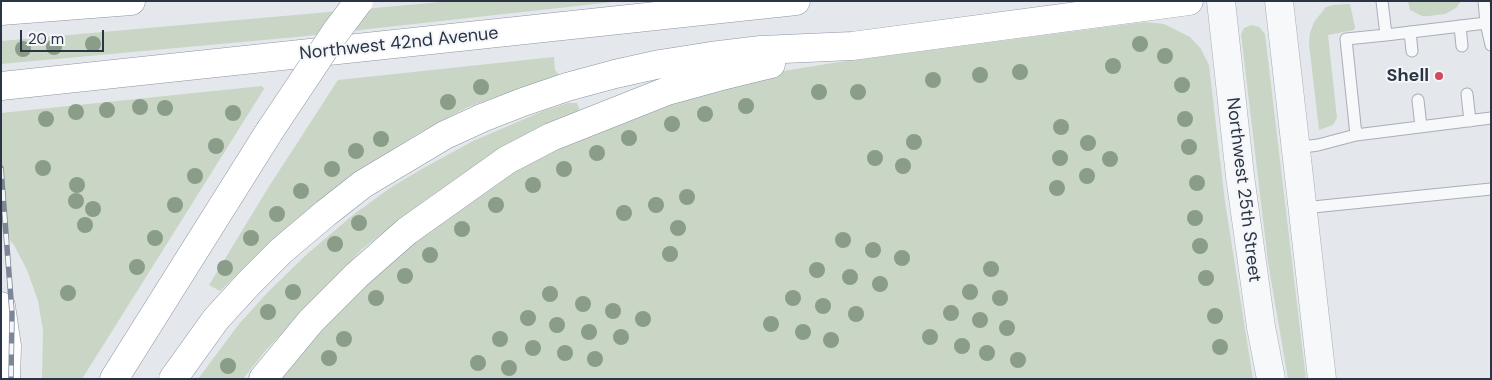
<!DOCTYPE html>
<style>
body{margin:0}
#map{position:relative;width:1492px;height:380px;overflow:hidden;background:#e4e7ec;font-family:"DM Sans",sans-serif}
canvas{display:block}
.frame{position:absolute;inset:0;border:2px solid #2b3445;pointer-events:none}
.scale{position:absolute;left:20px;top:30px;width:84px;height:22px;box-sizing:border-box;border:2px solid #2b3445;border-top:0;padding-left:6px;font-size:15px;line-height:18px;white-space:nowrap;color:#2b3445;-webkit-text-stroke:4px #f4f6f9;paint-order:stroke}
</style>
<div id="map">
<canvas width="1492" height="380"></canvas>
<div class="frame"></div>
<div class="scale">20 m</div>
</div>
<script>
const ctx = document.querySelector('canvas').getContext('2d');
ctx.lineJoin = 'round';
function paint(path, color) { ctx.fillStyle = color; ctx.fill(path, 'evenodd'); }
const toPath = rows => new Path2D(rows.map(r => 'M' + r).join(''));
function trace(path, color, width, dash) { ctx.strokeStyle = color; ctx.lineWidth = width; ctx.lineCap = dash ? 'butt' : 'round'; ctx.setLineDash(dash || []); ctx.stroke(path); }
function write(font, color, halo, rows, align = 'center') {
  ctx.font = font + ' "DM Sans",sans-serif'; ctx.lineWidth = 4; ctx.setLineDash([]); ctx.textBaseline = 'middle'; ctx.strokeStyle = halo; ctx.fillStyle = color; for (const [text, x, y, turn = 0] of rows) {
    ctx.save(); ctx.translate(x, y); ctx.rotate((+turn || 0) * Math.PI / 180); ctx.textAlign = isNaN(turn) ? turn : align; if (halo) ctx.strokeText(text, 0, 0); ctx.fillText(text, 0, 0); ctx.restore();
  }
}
paint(toPath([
 [453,1,622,1,297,37,1,64,1,41],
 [1408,1,1461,1,1456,8,1445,14,1429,16,1422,16,1410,10],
 [1350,4,1355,27,1354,30,1328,35,1337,118,1333,125,1319,130,1309,44,1310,33,1314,22,1326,7,1333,5],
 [1145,22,1164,24,1190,37,1201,49,1209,65,1225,202,1253,379,274,379,330,314,478,190,597,127,771,73,839,62],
 [1251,25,1259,27,1265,34,1306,379,1288,379,1268,262,1241,34,1244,28],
 [554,57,555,70,559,75,468,107,419,133,375,161,326,196,270,242,220,291,209,285,268,188,338,80],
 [262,86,264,89,82,379,42,379,43,330,38,301,27,270,14,245,1,231,1,113],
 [568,103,577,103,581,114,515,142,486,158,417,206,362,249,266,350,243,379,198,379,239,324,268,292,306,255,353,215,390,188,420,170,473,141,543,111]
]), '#c9d6c5');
const service = toPath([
 [1484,1,1486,23,1491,45],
 [1460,26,1462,46],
 [1410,32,1412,51],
 [1386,35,1486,23],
 [1467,94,1470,121],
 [1418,100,1421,127],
 [1356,135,1346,39,1386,35,1382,1],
 [1296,148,1318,145,1356,135,1491,118],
 [1303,208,1491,189]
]);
const tertiary = toPath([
 [1221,1,1240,176,1261,327,1271,379],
 [1279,1,1322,379]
]);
const trunk = toPath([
 [1,11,131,1],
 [1,86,796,1],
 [173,379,216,319,249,283,281,251,326,213,363,184,445,135,482,118,523,102,567,87,615,74,660,64,711,56,761,50,852,46,1189,1],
 [263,379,311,321,357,275,407,231,507,160,551,137,667,91,718,77,771,64]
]);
const motorway = toPath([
 [1,306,7,346,6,379],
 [114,379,269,132]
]);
trace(service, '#a9aeb7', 13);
trace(tertiary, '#a9aeb7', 29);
trace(trunk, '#8b94a3', 29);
trace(motorway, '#8b94a3', 29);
trace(service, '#f7f8fa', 11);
trace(tertiary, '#f7f8fa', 28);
trace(trunk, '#fff', 28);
trace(motorway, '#fff', 28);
const rail = toPath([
 [1,168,12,313,11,379]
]);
trace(rail, '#7d8696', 5.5);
trace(rail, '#f4f6f9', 4, [11]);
const motorwayBridge = toPath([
 [269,132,335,33,359,1]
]);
trace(motorwayBridge, '#8b94a3', 29, []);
trace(motorwayBridge, '#fff', 28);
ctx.fillStyle = '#899d89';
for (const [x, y] of [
 [93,44],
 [1140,44],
 [54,47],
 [23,49],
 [1165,56],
 [1113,66],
 [1020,72],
 [980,75],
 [933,80],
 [1182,85],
 [481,87],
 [819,92],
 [858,92],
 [448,102],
 [746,106],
 [140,107],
 [165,108],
 [107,110],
 [76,112],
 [233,113],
 [705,114],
 [46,119],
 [1185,119],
 [672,124],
 [1061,127],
 [629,138],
 [381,139],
 [914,142],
 [1088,143],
 [216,146],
 [1189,147],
 [356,151],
 [597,153],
 [875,158],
 [1060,158],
 [1110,159],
 [903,166],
 [43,168],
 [332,169],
 [564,169],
 [195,176],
 [1087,176],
 [1197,183],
 [77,185],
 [533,185],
 [1057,188],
 [301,191],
 [687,197],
 [76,201],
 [175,205],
 [496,205],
 [656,205],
 [93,209],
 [624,213],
 [277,214],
 [1195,218],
 [359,223],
 [85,225],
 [678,228],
 [462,229],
 [155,238],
 [251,238],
 [843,240],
 [335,244],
 [1200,246],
 [873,250],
 [670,254],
 [430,255],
 [902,258],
 [137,267],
 [225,268],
 [991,269],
 [817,270],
 [405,276],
 [850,277],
 [1206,278],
 [880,284],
 [293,292],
 [970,292],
 [68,293],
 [550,294],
 [376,298],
 [793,298],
 [1000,298],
 [583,304],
 [823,306],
 [613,311],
 [268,312],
 [951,313],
 [856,314],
 [1215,316],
 [528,318],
 [643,319],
 [980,320],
 [771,324],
 [557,325],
 [1007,328],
 [589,332],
 [803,332],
 [621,337],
 [930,337],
 [344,339],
 [500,339],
 [831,340],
 [962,346],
 [1220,347],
 [533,348],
 [565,353],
 [987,353],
 [329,358],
 [595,359],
 [1018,360],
 [478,363],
 [228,366],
 [509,368]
]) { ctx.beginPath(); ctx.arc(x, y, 8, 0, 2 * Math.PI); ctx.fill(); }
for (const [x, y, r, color] of [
 [1439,76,5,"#d1495b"]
]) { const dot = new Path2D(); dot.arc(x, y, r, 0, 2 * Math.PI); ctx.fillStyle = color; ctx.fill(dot); trace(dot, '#f4f6f9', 2); }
write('18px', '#2b3445', '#f4f6f9', [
 ["Northwest 42nd Avenue",399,44,-6],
 ["Northwest 25th Street",1243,190,83]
]);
write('bold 18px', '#2b3445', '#f4f6f9', [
 ["Shell",1429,76]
], 'right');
</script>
